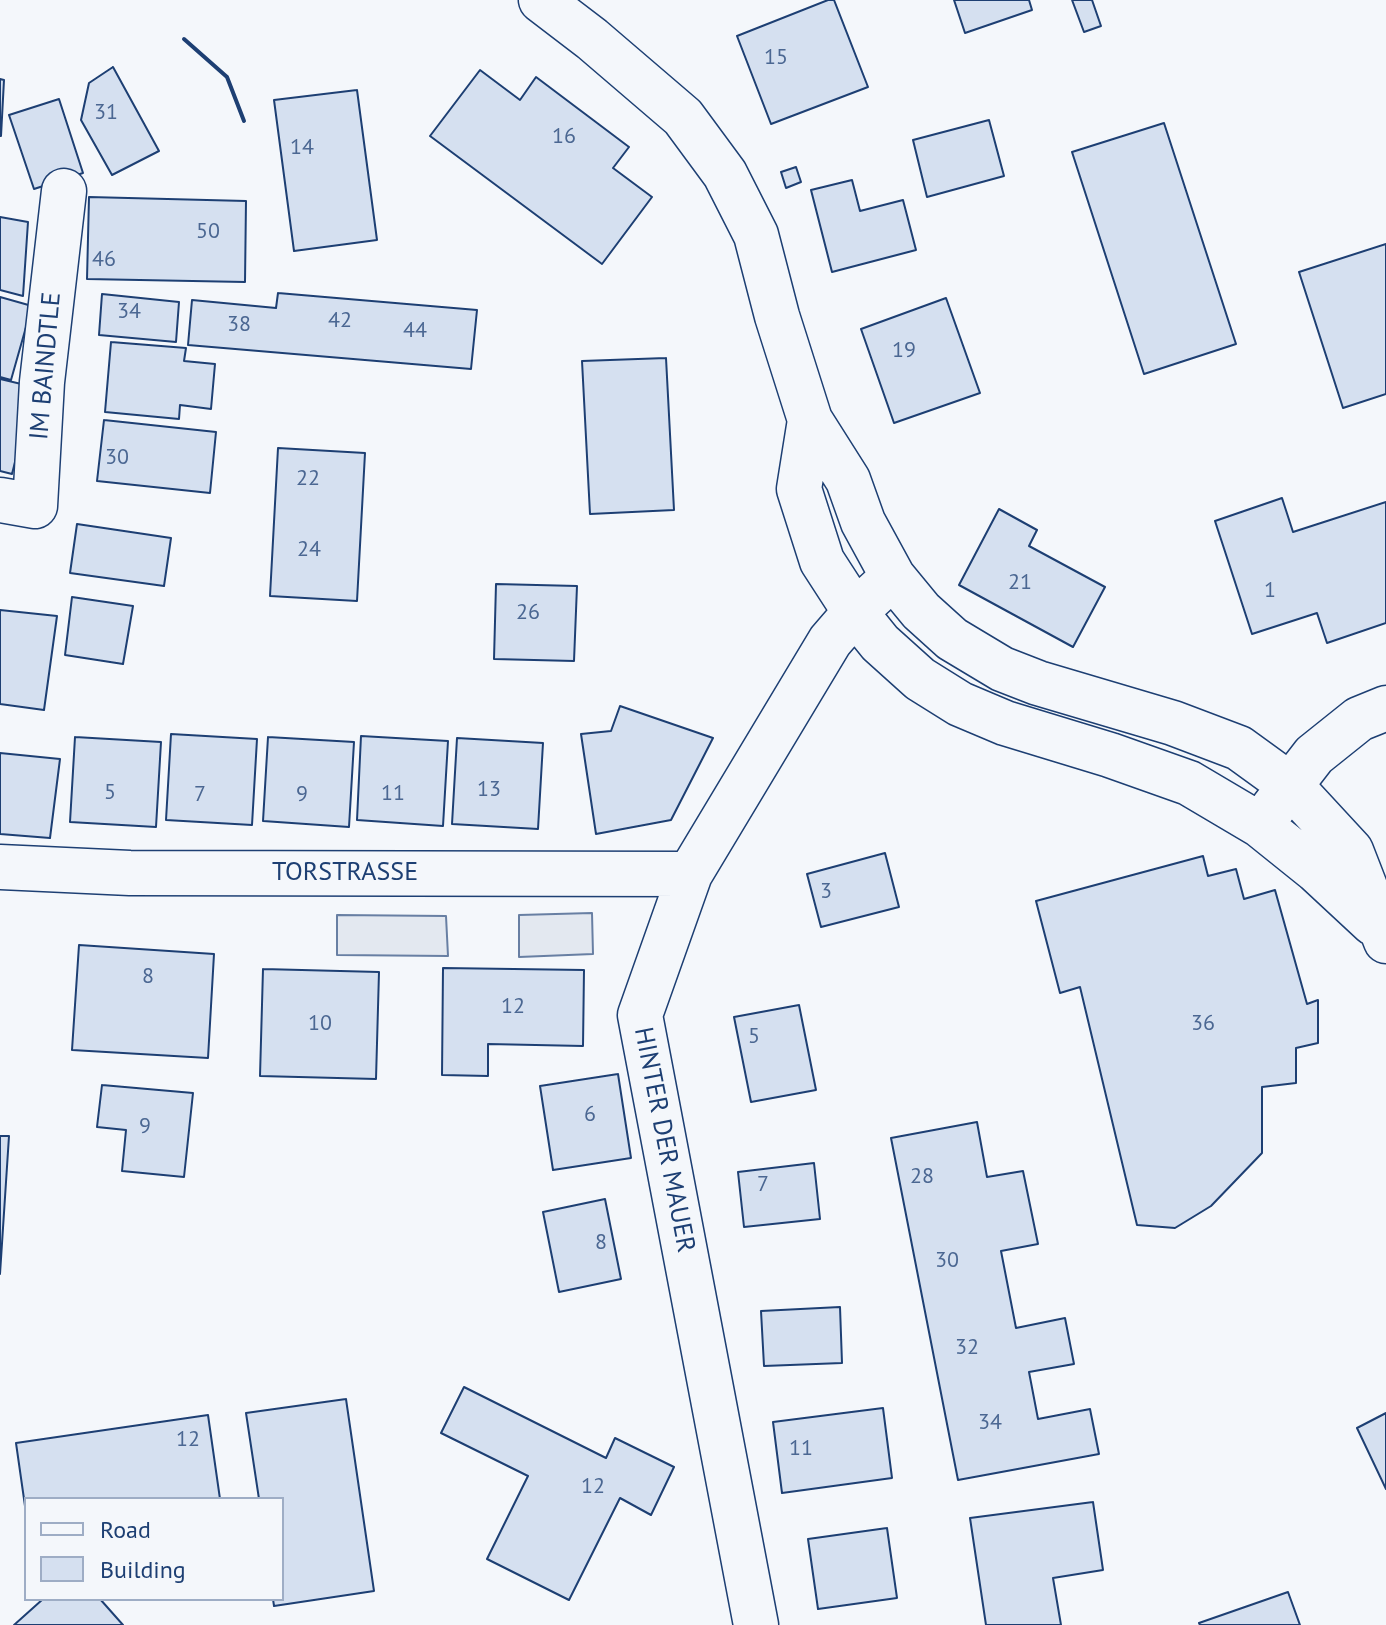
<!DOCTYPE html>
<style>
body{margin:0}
#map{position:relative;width:1386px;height:1625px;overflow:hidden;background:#f4f7fb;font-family:"PT Sans",sans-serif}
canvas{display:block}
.legend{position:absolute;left:24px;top:1497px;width:260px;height:104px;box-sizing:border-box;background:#f4f7fb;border:2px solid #9eadc5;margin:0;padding:10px 14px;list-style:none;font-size:24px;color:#1d3f73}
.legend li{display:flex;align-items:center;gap:16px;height:40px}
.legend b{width:40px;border:2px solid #9eadc5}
</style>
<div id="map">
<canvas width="1386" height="1625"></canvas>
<ul class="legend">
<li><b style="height:10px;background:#f4f7fb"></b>Road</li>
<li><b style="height:22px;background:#d5e0f0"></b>Building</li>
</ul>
</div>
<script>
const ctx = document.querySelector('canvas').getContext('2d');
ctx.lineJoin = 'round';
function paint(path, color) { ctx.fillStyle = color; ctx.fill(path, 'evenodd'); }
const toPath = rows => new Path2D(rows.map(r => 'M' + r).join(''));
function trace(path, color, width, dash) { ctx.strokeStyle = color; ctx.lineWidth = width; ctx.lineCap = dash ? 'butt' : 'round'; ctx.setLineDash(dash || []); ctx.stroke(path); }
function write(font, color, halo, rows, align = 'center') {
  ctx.font = font + ' "PT Sans",sans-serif'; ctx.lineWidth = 6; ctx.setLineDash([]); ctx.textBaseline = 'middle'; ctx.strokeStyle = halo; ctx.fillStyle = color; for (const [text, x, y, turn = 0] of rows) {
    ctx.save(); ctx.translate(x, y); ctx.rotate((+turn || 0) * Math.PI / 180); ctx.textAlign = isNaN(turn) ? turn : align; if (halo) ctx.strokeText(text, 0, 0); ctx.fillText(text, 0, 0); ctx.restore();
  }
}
const parking = toPath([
 [592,913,593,954,519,957,519,915,592,913],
 [337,915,446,916,448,956,337,955,337,915]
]);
paint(parking, '#e3e8f0');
trace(parking, '#687fa3', 2);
const building = toPath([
 [828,0,834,0,868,87,771,124,737,36,828,0],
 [954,0,1029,0,1032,10,965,33,954,0],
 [1072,0,1092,0,1101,26,1084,32,1072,0],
 [113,67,159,151,112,175,81,120,89,83,113,67],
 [480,70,520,100,536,77,629,147,613,168,652,197,602,264,430,136,480,70],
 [0,79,4,80,1,136,0,136,0,79],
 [357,90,377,240,294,251,274,100,357,90],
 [59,99,83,173,34,189,9,115,59,99],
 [989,120,1004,176,927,197,913,140,989,120],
 [1164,123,1236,344,1144,374,1072,152,1164,123],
 [796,167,801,182,786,188,781,172,796,167],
 [852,180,860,211,903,200,916,250,832,272,811,190,852,180],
 [89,197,246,201,245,282,87,279,89,197],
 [0,217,28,222,23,296,0,290,0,217],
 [1386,244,1386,394,1343,408,1299,272,1386,244],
 [278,293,477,310,471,369,188,345,192,300,276,308,278,293],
 [102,294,179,302,176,342,99,335,102,294],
 [0,297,32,306,11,380,0,377,0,297],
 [946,298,980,393,894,423,861,329,946,298],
 [111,342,186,348,184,361,215,364,211,409,180,405,179,419,105,412,111,342],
 [666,358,674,510,590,514,582,361,666,358],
 [0,379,34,387,12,474,0,471,0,379],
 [104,420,216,432,210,493,97,481,104,420],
 [278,448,365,453,357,601,270,596,278,448],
 [1282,498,1293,532,1386,502,1386,623,1327,643,1317,613,1252,634,1215,521,1282,498],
 [999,509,1037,530,1029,546,1105,587,1073,647,959,585,999,509],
 [77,524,171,538,164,586,70,573,77,524],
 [496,584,577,586,574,661,494,659,496,584],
 [72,597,133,606,123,664,65,655,72,597],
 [0,610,57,616,44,710,0,704,0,610],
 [620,706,713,738,671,820,596,834,581,734,611,731,620,706],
 [171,734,257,739,252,825,166,820,171,734],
 [361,736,448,741,443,826,357,820,361,736],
 [75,737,161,742,156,827,70,822,75,737],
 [268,737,354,742,349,827,263,821,268,737],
 [457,738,543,743,538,829,452,824,457,738],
 [0,753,60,759,50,838,0,834,0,753],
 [885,853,899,907,821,927,807,874,885,853],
 [1203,856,1208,876,1236,869,1244,899,1275,890,1307,1004,1318,1000,1318,1043,1296,1048,1296,1083,1262,1087,1262,1153,1211,1206,1175,1228,1137,1225,1080,987,1060,993,1036,901,1203,856],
 [79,945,214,954,208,1058,72,1050,79,945],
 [443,968,584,970,583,1046,488,1044,488,1076,442,1075,443,968],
 [263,969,379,972,376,1079,260,1076,263,969],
 [799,1005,816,1090,751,1102,734,1017,799,1005],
 [618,1074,631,1158,553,1170,540,1086,618,1074],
 [102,1085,193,1093,184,1177,122,1171,126,1130,97,1127,102,1085],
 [977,1122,987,1177,1023,1171,1038,1244,1001,1251,1016,1328,1065,1318,1074,1364,1029,1372,1038,1419,1090,1409,1099,1454,958,1480,891,1138,977,1122],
 [0,1136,9,1136,0,1274,0,1136],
 [814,1163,820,1219,744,1227,738,1172,814,1163],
 [605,1199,621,1279,559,1292,543,1212,605,1199],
 [840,1307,842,1363,764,1366,761,1311,840,1307],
 [464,1387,606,1458,615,1438,674,1467,651,1515,620,1498,569,1600,487,1559,528,1476,441,1433,464,1387],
 [346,1399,374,1591,274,1606,273,1599,282,1599,282,1499,259,1499,246,1413,346,1399],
 [883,1408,892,1478,782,1493,773,1422,883,1408],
 [1386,1413,1386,1489,1357,1428,1386,1413],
 [208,1415,220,1499,26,1499,26,1513,16,1443,208,1415],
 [1093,1502,1103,1570,1053,1578,1061,1625,986,1625,970,1518,1093,1502],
 [887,1528,897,1598,818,1609,808,1539,887,1528],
 [1288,1592,1300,1625,1200,1625,1199,1623,1288,1592],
 [43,1599,100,1599,123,1625,14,1625,43,1599]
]);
paint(building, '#d5e0f0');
trace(building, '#1d3f73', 2);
const minor = toPath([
 [541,0,592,39,683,117,725,174,756,235,777,316,810,420,848,480,863,522,893,577,921,611,952,639,1002,669,1038,683,1173,723,1239,748,1290,785,1351,851,1386,941],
 [810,420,799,489,822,561,855,612,880,643,920,679,960,704,1005,723,1110,755,1189,783,1260,825,1316,870,1373,923],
 [0,500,35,506,42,382,64,191],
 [1273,808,1314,755,1359,719,1386,708],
 [0,867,130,873,690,874],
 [756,1625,640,1015,690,874,830,641,855,612,893,577]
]);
trace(minor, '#1d3f73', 47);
trace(minor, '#f4f7fb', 44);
trace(toPath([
 [184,39,227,77,244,121]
]), '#1d3f73', 4);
write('22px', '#4b6792', null, [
 ["15",776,58],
 ["31",106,113],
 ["16",564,137],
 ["14",302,148],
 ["50",208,232],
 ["46",104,260],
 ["34",129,312],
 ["42",340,321],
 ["38",239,325],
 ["44",415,331],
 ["19",904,351],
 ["30",117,458],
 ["22",308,479],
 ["24",309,550],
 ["21",1020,583],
 ["1",1270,591],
 ["26",528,613],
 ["13",489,790],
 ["5",110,793],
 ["11",393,794],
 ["7",200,795],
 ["9",302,795],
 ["3",826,892],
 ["8",148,977],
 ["12",513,1007],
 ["10",320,1024],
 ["36",1203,1024],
 ["5",754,1037],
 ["6",590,1115],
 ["9",145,1127],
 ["28",922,1177],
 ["7",763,1185],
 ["8",601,1243],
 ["30",947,1261],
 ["32",967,1348],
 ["34",990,1423],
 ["12",188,1440],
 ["11",801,1449],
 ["12",593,1487]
]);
write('26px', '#1d3f73', '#f4f7fb', [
 ["IM BAINDTLE",46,366,-85],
 ["TORSTRASSE",345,873],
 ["HINTER DER MAUER",664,1140,79]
]);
</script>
